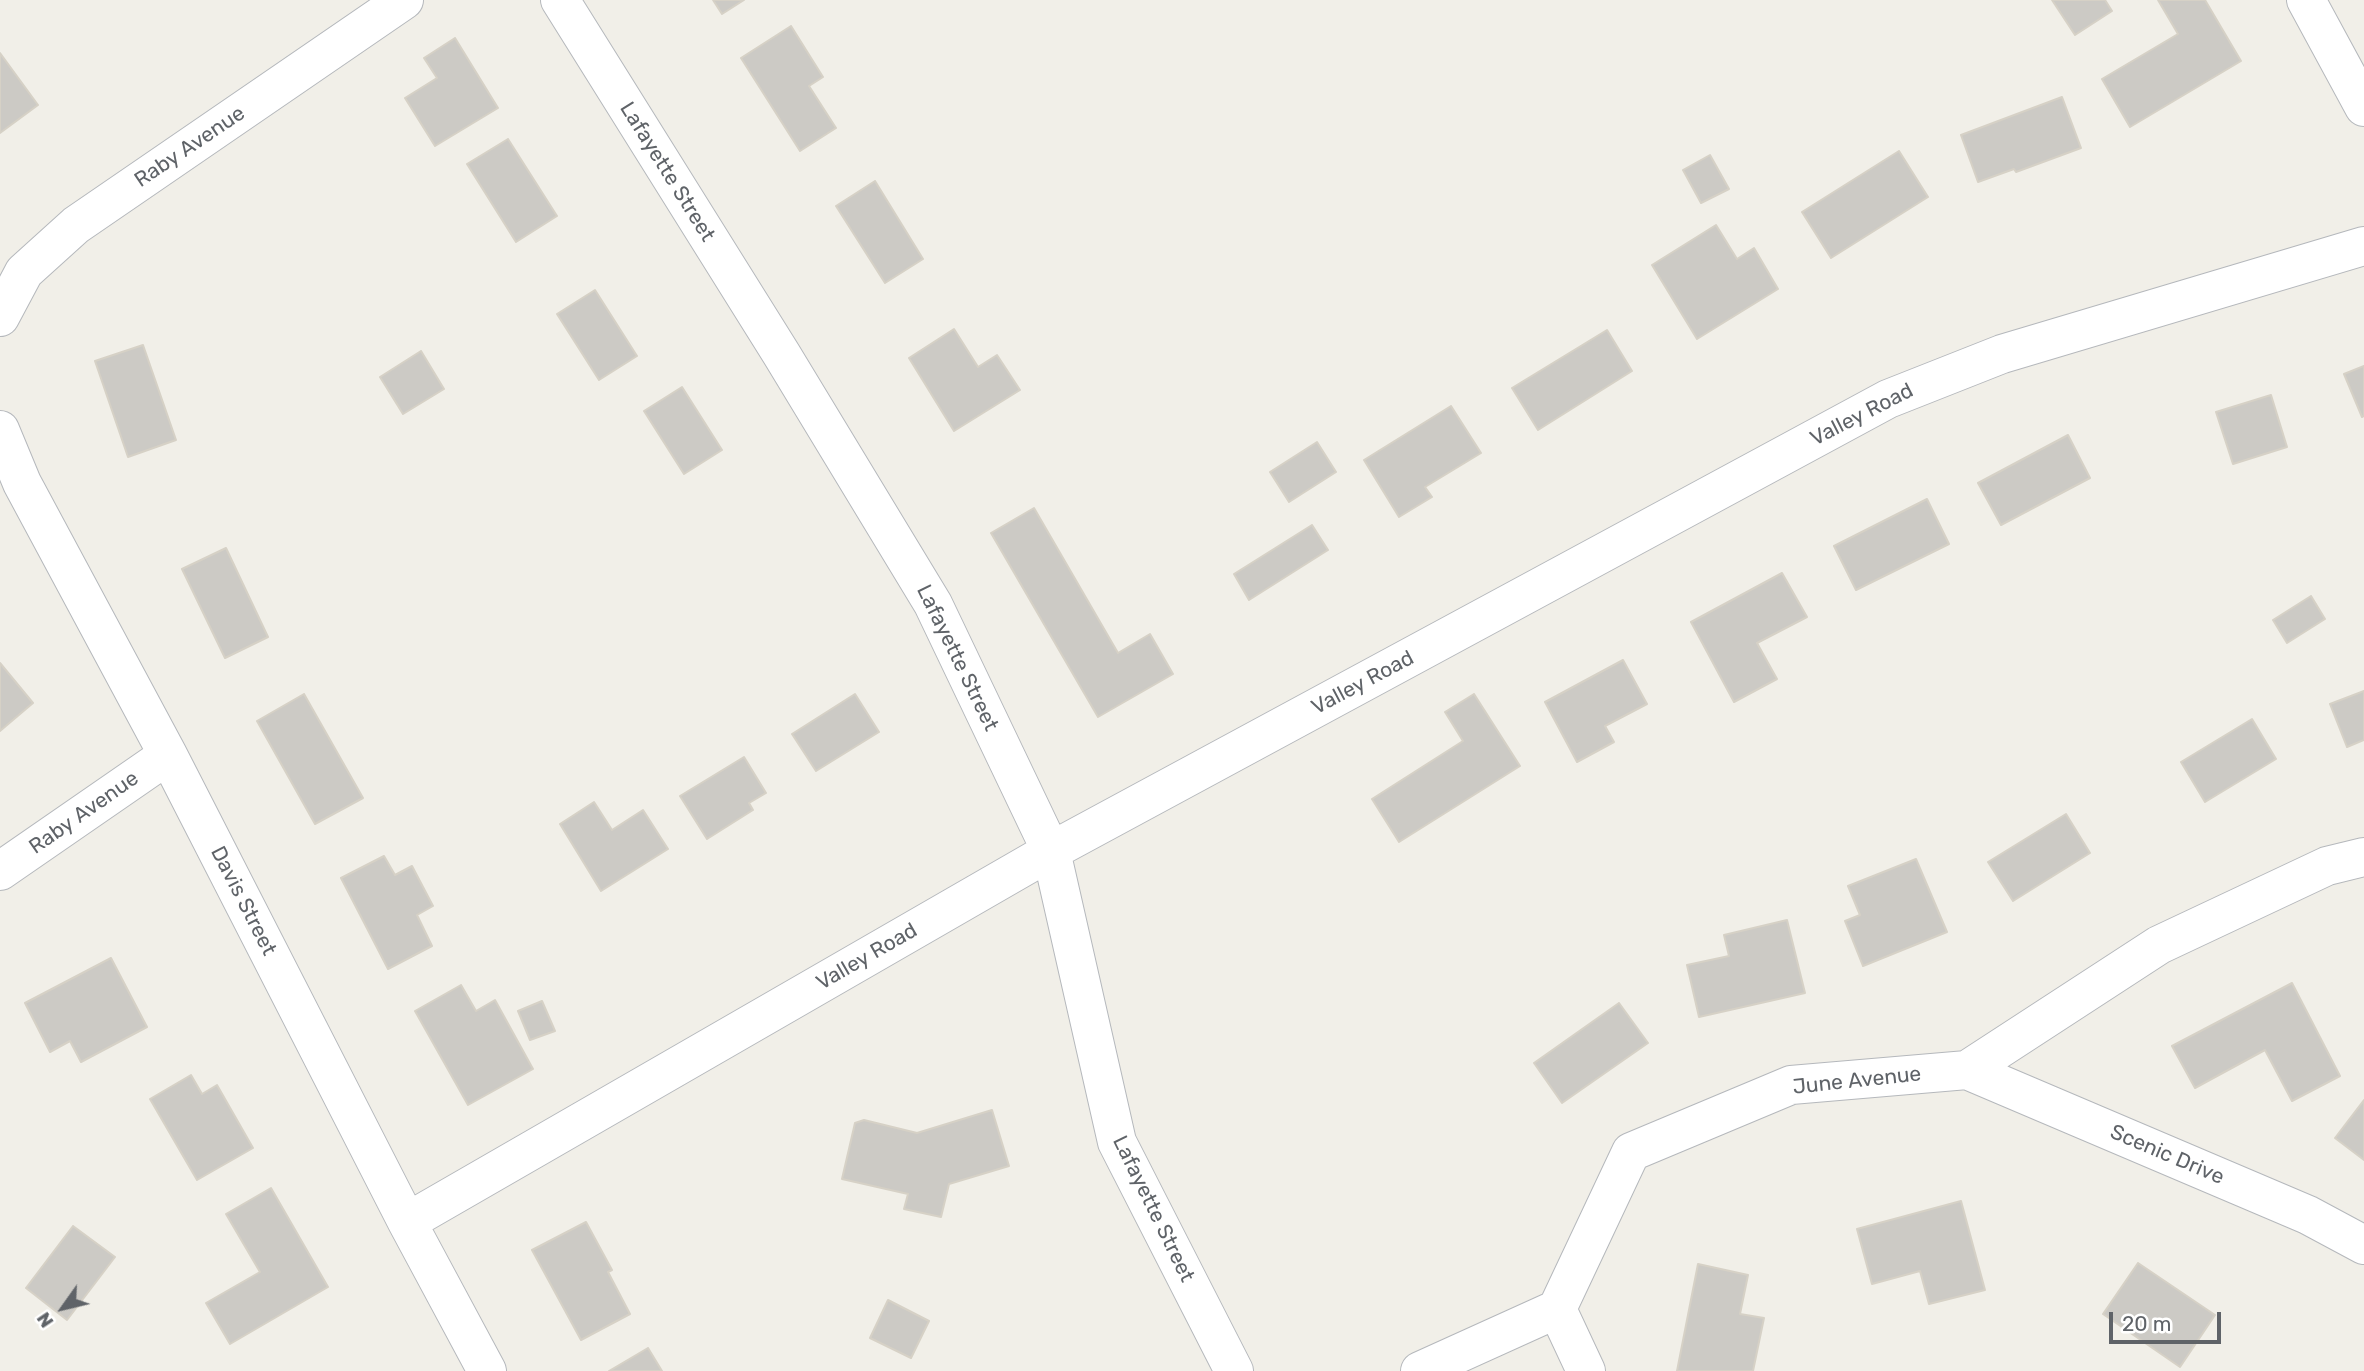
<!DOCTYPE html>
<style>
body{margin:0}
#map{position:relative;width:2364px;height:1371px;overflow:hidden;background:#f1efe8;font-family:Rubik,sans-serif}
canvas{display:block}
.north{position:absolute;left:28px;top:1273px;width:70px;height:70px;-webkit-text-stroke:5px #fff;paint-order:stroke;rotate:236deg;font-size:19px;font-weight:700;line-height:28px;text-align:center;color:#5f6368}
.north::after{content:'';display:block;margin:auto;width:24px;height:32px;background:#5f6368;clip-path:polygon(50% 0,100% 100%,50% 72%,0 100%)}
.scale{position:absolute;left:2109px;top:1312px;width:112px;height:32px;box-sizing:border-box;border:4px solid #5f6368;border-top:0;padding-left:9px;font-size:21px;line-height:24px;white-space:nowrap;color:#5f6368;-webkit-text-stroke:5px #fff;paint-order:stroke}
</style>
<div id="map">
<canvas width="2364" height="1371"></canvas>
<div class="north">N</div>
<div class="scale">20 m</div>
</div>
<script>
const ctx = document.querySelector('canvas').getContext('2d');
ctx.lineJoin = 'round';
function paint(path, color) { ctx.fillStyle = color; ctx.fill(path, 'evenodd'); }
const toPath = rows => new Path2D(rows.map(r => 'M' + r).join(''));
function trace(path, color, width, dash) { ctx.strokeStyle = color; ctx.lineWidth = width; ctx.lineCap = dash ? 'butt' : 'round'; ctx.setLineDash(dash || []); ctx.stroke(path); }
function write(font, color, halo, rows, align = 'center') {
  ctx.font = font + ' Rubik,sans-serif'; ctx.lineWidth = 5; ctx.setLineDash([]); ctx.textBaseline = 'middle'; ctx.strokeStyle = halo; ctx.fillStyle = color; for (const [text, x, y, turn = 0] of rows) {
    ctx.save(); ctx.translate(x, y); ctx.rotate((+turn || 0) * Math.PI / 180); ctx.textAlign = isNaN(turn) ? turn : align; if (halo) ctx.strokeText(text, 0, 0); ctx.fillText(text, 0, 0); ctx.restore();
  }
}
const building = toPath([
 [713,0,744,0,722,14,713,0],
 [2052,0,2105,0,2112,11,2075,35,2052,0],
 [2158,0,2205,0,2241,61,2130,127,2102,79,2178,34,2158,0],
 [791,26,823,77,809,86,836,128,800,151,741,58,791,26],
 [455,38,498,108,435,146,405,98,437,78,424,58,455,38],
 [0,53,38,105,0,133,0,53],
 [2062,97,2081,148,2016,172,2014,169,1978,182,1961,135,2062,97],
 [508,139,557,216,516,242,467,164,508,139],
 [1899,151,1928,197,1831,258,1802,212,1899,151],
 [1710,155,1729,189,1701,203,1683,170,1710,155],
 [875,181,923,259,885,283,836,206,875,181],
 [1716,225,1737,259,1754,248,1778,289,1697,339,1652,265,1716,225],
 [595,290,637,356,599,380,557,314,595,290],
 [954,329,978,367,997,355,1020,390,954,431,909,358,954,329],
 [1607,330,1632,371,1538,430,1512,388,1607,330],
 [143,345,176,440,128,457,95,361,143,345],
 [421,351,444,389,403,414,380,377,421,351],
 [2364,366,2364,416,2362,417,2344,374,2364,366],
 [682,387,722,450,684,474,644,411,682,387],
 [2271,395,2287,447,2233,464,2216,412,2271,395],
 [1451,406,1481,453,1425,487,1432,497,1399,517,1364,460,1451,406],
 [2068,435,2090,478,2001,525,1978,483,2068,435],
 [1317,442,1336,472,1289,502,1270,472,1317,442],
 [1927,499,1949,544,1856,590,1834,546,1927,499],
 [1034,508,1118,653,1150,634,1173,674,1098,717,991,533,1034,508],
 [1312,525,1328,550,1249,600,1234,574,1312,525],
 [226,548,268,637,225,658,182,569,226,548],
 [1782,573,1807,617,1757,643,1777,679,1734,702,1691,622,1782,573],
 [2311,596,2325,619,2287,643,2273,620,2311,596],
 [1623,660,1647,704,1605,726,1614,742,1577,762,1545,702,1623,660],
 [0,663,33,703,0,731,0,663],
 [2364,691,2364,740,2347,747,2330,704,2364,691],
 [304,694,363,798,315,824,257,721,304,694],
 [855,694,879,732,816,771,792,734,855,694],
 [1474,694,1520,766,1399,842,1372,799,1463,741,1445,712,1474,694],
 [2252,719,2276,759,2205,802,2181,762,2252,719],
 [744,757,766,793,749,803,753,810,707,839,680,796,744,757],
 [594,802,612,830,643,810,668,849,601,891,560,824,594,802],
 [2066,814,2090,853,2013,901,1988,862,2066,814],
 [384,856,395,875,412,866,433,906,417,915,432,946,388,969,341,878,384,856],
 [1916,859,1947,932,1863,966,1845,921,1860,915,1848,886,1916,859],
 [1787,920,1805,993,1699,1017,1687,965,1729,956,1724,935,1787,920],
 [111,958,147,1027,81,1062,70,1041,50,1052,25,1003,111,958],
 [2292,983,2340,1076,2292,1101,2265,1050,2195,1088,2172,1046,2292,983],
 [461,985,476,1011,495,1000,533,1069,468,1105,415,1011,461,985],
 [542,1001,555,1031,530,1040,518,1011,542,1001],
 [1619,1003,1648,1043,1562,1103,1534,1063,1619,1003],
 [191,1075,202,1094,217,1085,253,1148,197,1180,150,1099,191,1075],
 [2364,1100,2364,1160,2335,1138,2364,1100],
 [992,1110,1009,1166,949,1184,941,1217,904,1209,908,1194,842,1179,855,1123,864,1120,917,1133,992,1110],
 [271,1188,328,1287,230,1344,206,1303,260,1272,226,1214,271,1188],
 [1961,1201,1985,1290,1929,1304,1920,1271,1872,1284,1857,1229,1961,1201],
 [586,1222,612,1270,608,1272,630,1314,581,1340,532,1250,586,1222],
 [73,1226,115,1257,67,1320,26,1288,73,1226],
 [2138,1263,2215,1315,2180,1367,2103,1314,2138,1263],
 [1698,1264,1748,1275,1740,1314,1764,1318,1753,1371,1677,1371,1698,1264],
 [888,1300,929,1321,911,1358,870,1338,888,1300],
 [648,1348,662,1371,609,1371,648,1348]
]);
paint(building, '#cccac5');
trace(building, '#d6d1c6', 2);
const minor = toPath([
 [560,0,782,355,933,604,1051,851,1117,1142,1234,1371],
 [2306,0,2364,107],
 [0,317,24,272,76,225,404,0],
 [0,430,22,483,168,755,407,1222,487,1371],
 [0,871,168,755],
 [1967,1070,2308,1215,2364,1245],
 [407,1222,1051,851,1888,399,2002,354,2364,246],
 [1557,1309,1586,1371],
 [1420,1371,1557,1309,1631,1152,1791,1085,1967,1070,2159,945,2327,866,2364,857]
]);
trace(minor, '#b5b8bc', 40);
trace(minor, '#fff', 38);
write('21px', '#5f6368', '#fff', [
 ["Raby Avenue",190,147,-34],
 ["Lafayette Street",667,172,58],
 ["Valley Road",1862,415,-27],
 ["Lafayette Street",957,658,64],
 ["Valley Road",1363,683,-28],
 ["Raby Avenue",84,813,-35],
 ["Davis Street",243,901,63],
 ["Valley Road",867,957,-30],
 ["June Avenue",1857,1081,-6],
 ["Scenic Drive",2167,1155,23],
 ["Lafayette Street",1153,1209,64]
]);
</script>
